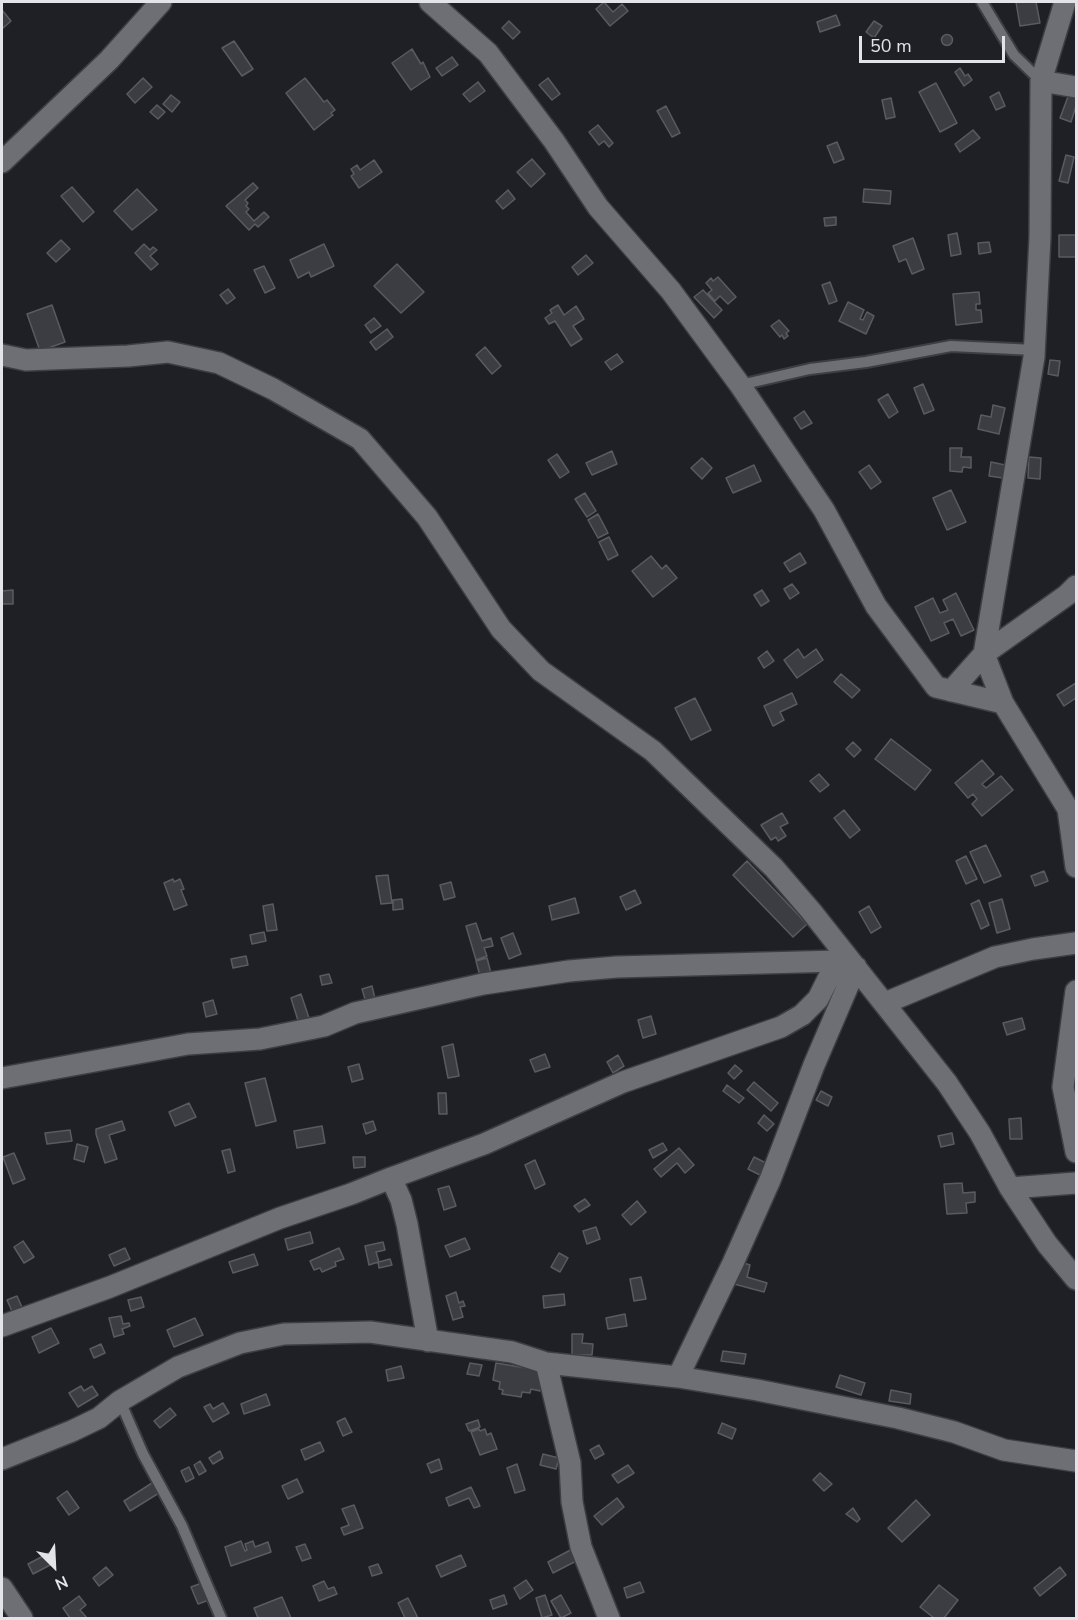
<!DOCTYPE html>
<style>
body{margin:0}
#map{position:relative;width:1078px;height:1620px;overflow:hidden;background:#1e2025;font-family:"Nunito Sans",sans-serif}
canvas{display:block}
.frame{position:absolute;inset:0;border:3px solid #e3e4e8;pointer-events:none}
.north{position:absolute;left:24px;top:1536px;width:60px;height:60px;-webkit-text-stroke:4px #1e2025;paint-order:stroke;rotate:156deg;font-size:16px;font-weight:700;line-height:24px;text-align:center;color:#e3e4e8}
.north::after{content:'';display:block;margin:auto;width:21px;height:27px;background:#e3e4e8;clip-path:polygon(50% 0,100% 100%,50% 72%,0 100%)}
.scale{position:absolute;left:859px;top:36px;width:146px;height:27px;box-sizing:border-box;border:3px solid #e3e4e8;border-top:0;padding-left:8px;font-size:18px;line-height:21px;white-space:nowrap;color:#e3e4e8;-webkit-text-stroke:4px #1e2025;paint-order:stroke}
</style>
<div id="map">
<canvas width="1078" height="1620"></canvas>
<div class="frame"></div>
<div class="north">N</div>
<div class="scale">50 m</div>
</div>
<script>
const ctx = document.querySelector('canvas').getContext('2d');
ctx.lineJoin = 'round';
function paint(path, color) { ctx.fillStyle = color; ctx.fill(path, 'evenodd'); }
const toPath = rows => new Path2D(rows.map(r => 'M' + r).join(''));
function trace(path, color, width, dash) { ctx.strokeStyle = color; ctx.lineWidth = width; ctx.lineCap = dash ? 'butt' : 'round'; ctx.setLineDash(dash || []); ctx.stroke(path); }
const building = toPath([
 [604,2,613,12,622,4,628,11,610,26,596,9,604,2],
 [1016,2,1036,2,1040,23,1020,26,1016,2],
 [2,10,11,21,2,29,2,10],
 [836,15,840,25,820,32,817,22,836,15],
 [509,21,520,32,513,39,502,28,509,21],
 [874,21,882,26,874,38,866,32,874,21],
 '941.5 40a5.5 5.5 0 1 1 11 0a5.5 5.5 0 1 1-11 0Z',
 [234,41,253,69,242,76,222,48,234,41],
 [412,49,421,64,423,62,430,77,411,90,392,63,412,49],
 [452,57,458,65,442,76,436,68,452,57],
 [960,68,965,76,968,74,972,80,964,86,955,72,960,68],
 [143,78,152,87,135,103,127,94,143,78],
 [305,78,324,102,327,100,335,110,331,113,333,115,314,130,286,93,305,78],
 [548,78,560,94,552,100,539,85,548,78],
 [478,82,485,91,470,102,463,94,478,82],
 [936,83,957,123,940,132,919,92,936,83],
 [1072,86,1076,88,1076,106,1071,122,1060,118,1072,86],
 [999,92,1005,106,996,110,990,97,999,92],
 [171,95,180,102,172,112,163,104,171,95],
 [891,98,895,117,886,119,882,100,891,98],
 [157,105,165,112,158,119,150,112,157,105],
 [666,106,680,133,672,137,657,111,666,106],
 [598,125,613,143,609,147,604,141,599,145,589,132,598,125],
 [973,130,980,138,960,152,955,144,973,130],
 [837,142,844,159,834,163,827,146,837,142],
 [1066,155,1074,157,1068,183,1059,181,1066,155],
 [532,159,545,174,531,187,517,172,532,159],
 [374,160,382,172,359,188,351,176,354,174,351,169,357,165,360,170,374,160],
 [253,183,258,188,245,200,248,203,246,206,249,209,246,212,254,221,264,212,269,217,258,227,255,224,249,230,226,206,253,183],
 [72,187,94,212,83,222,61,196,72,187],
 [137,189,157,210,132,230,114,211,137,189],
 [864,189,891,191,890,204,863,202,864,189],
 [508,190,515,199,503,209,496,201,508,190],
 [836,217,836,225,825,226,824,218,836,217],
 [957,233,961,254,951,256,948,235,957,233],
 [1059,235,1076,235,1076,257,1059,257,1059,235],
 [913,238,924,269,912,274,906,259,899,262,893,246,913,238],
 [61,240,70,249,56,262,47,253,61,240],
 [989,242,991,252,979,254,978,243,989,242],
 [144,244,150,250,153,247,157,250,150,256,158,264,151,270,135,253,144,244],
 [324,244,334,266,311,277,309,272,298,278,290,260,324,244],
 [586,255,593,263,578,275,572,267,586,255],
 [397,264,424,292,401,313,374,286,397,264],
 [264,266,275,288,265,293,254,270,264,266],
 [718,277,736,297,728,304,720,296,715,301,708,293,712,290,706,283,711,278,713,281,718,277],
 [830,282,837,301,829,304,822,285,830,282],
 [228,289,235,298,227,304,220,295,228,289],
 [703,290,722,310,714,318,694,297,703,290],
 [979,292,980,304,976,304,976,310,981,310,982,322,956,325,953,294,979,292],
 [848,302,864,310,860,319,863,320,867,312,874,316,866,334,839,321,848,302],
 [52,305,65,342,40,351,27,314,52,305],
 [558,305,564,315,576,306,584,319,573,326,582,339,571,346,555,321,549,324,545,318,552,313,550,310,558,305],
 [374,318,381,326,371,333,365,325,374,318],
 [779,320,789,331,786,333,788,336,784,339,782,335,780,337,771,326,779,320],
 [387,329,393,337,376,350,370,342,387,329],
 [485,347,501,366,492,374,476,355,485,347],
 [617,354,623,362,611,370,605,362,617,354],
 [1050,360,1060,361,1058,376,1048,374,1050,360],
 [923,384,934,410,924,414,914,388,923,384],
 [888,394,898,412,889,418,878,400,888,394],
 [993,405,1005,408,999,434,978,429,981,415,991,417,993,405],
 [804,411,812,423,801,429,794,418,804,411],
 [950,448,962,448,961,457,971,457,971,468,963,467,962,472,950,471,950,448],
 [612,451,617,464,592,475,586,463,612,451],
 [557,454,569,472,560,478,548,460,557,454],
 [1029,457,1041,458,1040,479,1028,478,1029,457],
 [702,458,712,468,702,479,691,468,702,458],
 [991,462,1005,465,1003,478,989,476,991,462],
 [754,465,761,481,733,493,726,478,754,465],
 [869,465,881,482,871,489,859,472,869,465],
 [951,490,966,522,947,530,933,498,951,490],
 [585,493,596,511,587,517,575,499,585,493],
 [598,514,608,533,598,538,588,520,598,514],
 [609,537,618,555,608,560,599,542,609,537],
 [800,553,806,563,790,572,784,563,800,553],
 [651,556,662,569,666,565,677,578,653,597,632,571,651,556],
 [792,584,799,593,790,599,784,589,792,584],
 [13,590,13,604,2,604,2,591,13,590],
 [762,590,769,601,761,606,754,595,762,590],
 [956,593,974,630,961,636,953,619,944,623,949,633,931,641,915,607,933,598,940,613,948,610,943,600,956,593],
 [798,649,804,658,816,649,823,660,797,678,784,660,798,649],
 [767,651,774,661,764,668,758,658,767,651],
 [841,674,860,690,852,698,834,682,841,674],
 [1076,683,1076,698,1064,706,1057,695,1076,683],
 [792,693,797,704,780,712,784,720,773,726,764,706,792,693],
 [695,698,711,730,691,740,675,708,695,698],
 [891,739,931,770,915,790,875,759,891,739],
 [853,742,861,750,854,757,846,749,853,742],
 [982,760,994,774,982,784,986,788,1001,776,1013,790,982,816,972,804,977,799,973,794,968,798,955,783,982,760],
 [819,774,829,785,820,792,810,781,819,774],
 [844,810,860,830,850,838,834,818,844,810],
 [782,813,788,823,780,827,786,836,778,841,776,837,771,840,761,825,782,813],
 [986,845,1001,876,984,883,970,852,986,845],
 [966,856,977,879,966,884,956,861,966,856],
 [747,861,807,924,793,937,733,875,747,861],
 [1044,871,1048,881,1035,886,1031,876,1044,871],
 [388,875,392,903,381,904,376,876,388,875],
 [173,879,174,882,180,879,184,889,181,890,187,905,174,910,164,883,173,879],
 [451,882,455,897,444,900,440,885,451,882],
 [635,890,641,903,626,910,620,897,635,890],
 [575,898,579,913,552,920,549,906,575,898],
 [402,899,403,909,393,910,393,900,402,899],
 [1002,899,1010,929,997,933,989,903,1002,899],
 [979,900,989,925,981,929,971,904,979,900],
 [273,904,277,930,267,931,263,906,273,904],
 [869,906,881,927,871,933,859,912,869,906],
 [476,923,482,941,491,938,493,946,484,948,487,956,476,960,466,926,476,923],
 [264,932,266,941,252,944,250,935,264,932],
 [513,933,521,954,509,959,501,938,513,933],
 [246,956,248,965,233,968,231,959,246,956],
 [487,958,492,977,481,980,476,961,487,958],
 [329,974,332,983,322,985,320,976,329,974],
 [372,986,376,1003,367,1006,362,989,372,986],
 [301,994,311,1024,300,1027,291,998,301,994],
 [213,1000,217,1014,206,1017,203,1003,213,1000],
 [651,1016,656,1034,643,1038,638,1020,651,1016],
 [1022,1018,1025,1029,1007,1035,1003,1023,1022,1018],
 [453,1044,459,1076,448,1078,442,1047,453,1044],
 [545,1054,550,1067,535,1072,530,1060,545,1054],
 [618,1055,624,1066,613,1073,607,1062,618,1055],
 [359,1064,363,1079,352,1082,348,1067,359,1064],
 [735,1065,742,1071,734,1079,728,1073,735,1065],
 [265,1078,276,1121,256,1126,245,1083,265,1078],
 [754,1082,778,1103,771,1111,747,1090,754,1082],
 [727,1085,744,1098,739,1103,723,1091,727,1085],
 [821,1091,832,1097,828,1106,816,1100,821,1091],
 [438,1093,446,1093,447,1114,439,1114,438,1093],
 [189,1103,196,1117,175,1126,169,1112,189,1103],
 [764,1115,774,1124,767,1131,758,1123,764,1115],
 [1021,1118,1022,1139,1010,1139,1009,1119,1021,1118],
 [122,1121,125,1130,109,1135,117,1159,105,1163,96,1134,96,1129,122,1121],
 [373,1121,376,1130,366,1134,363,1124,373,1121],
 [322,1126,325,1143,297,1148,294,1131,322,1126],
 [70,1130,72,1141,47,1144,45,1133,70,1130],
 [952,1133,954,1144,941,1147,938,1136,952,1133],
 [663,1143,667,1150,653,1158,649,1150,663,1143],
 [77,1144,88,1147,84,1162,74,1159,77,1144],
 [679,1148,694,1165,685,1173,677,1163,661,1177,654,1169,679,1148],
 [230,1149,235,1171,228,1173,222,1151,230,1149],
 [14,1153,25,1179,13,1184,3,1157,14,1153],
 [353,1157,365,1157,365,1167,354,1168,353,1157],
 [754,1157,766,1163,760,1175,748,1169,754,1157],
 [535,1160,545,1184,535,1189,525,1165,535,1160],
 [962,1183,963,1193,975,1192,975,1202,966,1203,967,1213,947,1214,944,1184,962,1183],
 [449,1186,456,1206,444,1210,438,1189,449,1186],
 [585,1199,590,1205,579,1212,574,1206,585,1199],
 [637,1201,646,1212,631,1225,622,1215,637,1201],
 [596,1227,600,1239,587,1244,583,1231,596,1227],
 [310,1232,313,1243,288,1250,285,1239,310,1232],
 [465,1238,470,1249,450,1257,445,1246,465,1238],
 [23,1241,34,1257,24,1263,14,1247,23,1241],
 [383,1242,385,1250,376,1252,379,1262,390,1259,392,1265,379,1268,378,1262,369,1265,365,1246,383,1242],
 [125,1248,130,1259,114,1266,109,1255,125,1248],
 [339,1248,344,1259,335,1262,336,1266,322,1272,320,1268,314,1270,310,1261,339,1248],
 [559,1253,568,1258,560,1272,551,1267,559,1253],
 [254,1254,258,1265,233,1273,229,1262,254,1254],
 [741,1262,750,1265,747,1277,767,1283,764,1292,734,1284,741,1262],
 [641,1277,646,1299,634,1301,630,1279,641,1277],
 [456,1292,459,1303,463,1301,465,1306,460,1307,463,1317,453,1320,446,1296,456,1292],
 [564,1294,565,1305,544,1308,543,1296,564,1294],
 [17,1296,25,1314,15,1318,7,1300,17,1296],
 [141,1297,144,1307,131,1311,128,1300,141,1297],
 [625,1314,627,1326,608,1329,606,1318,625,1314],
 [121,1316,123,1324,129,1323,130,1326,122,1329,124,1334,114,1337,109,1318,121,1316],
 [195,1318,203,1335,174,1347,167,1330,195,1318],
 [51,1328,59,1343,39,1353,32,1337,51,1328],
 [572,1334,583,1334,582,1343,593,1344,592,1355,572,1355,572,1334],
 [101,1344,105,1353,94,1358,90,1349,101,1344],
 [723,1351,746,1354,744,1364,721,1361,723,1351],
 [470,1363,482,1365,479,1376,467,1374,470,1363],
 [496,1363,544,1371,540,1391,531,1389,530,1393,522,1392,521,1397,502,1394,503,1390,499,1389,500,1382,493,1380,496,1363],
 [401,1366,404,1378,388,1381,386,1370,401,1366],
 [840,1375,865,1383,861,1395,836,1387,840,1375],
 [81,1386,84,1391,92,1386,98,1395,78,1407,69,1393,81,1386],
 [891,1390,911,1394,910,1404,889,1401,891,1390],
 [266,1394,270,1405,244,1414,241,1404,266,1394],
 [223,1403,229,1413,213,1422,204,1407,210,1404,213,1409,223,1403],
 [170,1408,176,1415,160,1428,154,1421,170,1408],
 [345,1418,352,1432,343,1436,337,1422,345,1418],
 [478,1420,480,1427,469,1431,466,1424,478,1420],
 [722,1423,736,1429,732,1439,718,1433,722,1423],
 [479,1429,480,1431,485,1429,487,1435,491,1433,497,1449,480,1455,471,1432,479,1429],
 [320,1442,324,1451,305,1460,301,1450,320,1442],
 [599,1445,604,1454,595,1459,590,1450,599,1445],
 [220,1451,223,1458,213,1464,209,1458,220,1451],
 [543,1454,559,1458,556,1469,540,1465,543,1454],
 [439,1459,442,1469,431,1473,427,1464,439,1459],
 [200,1461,206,1471,199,1475,194,1465,200,1461],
 [517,1464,525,1490,515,1493,507,1468,517,1464],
 [628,1465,634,1473,618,1483,612,1475,628,1465],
 [189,1467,194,1478,186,1482,181,1471,189,1467],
 [820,1473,832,1484,824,1491,813,1480,820,1473],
 [297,1479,303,1492,288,1499,282,1486,297,1479],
 [152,1483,159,1493,130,1511,124,1501,152,1483],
 [471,1487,480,1506,474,1508,469,1498,449,1506,446,1498,471,1487],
 [67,1491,79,1508,69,1515,57,1498,67,1491],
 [617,1498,624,1507,602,1525,594,1516,617,1498],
 [916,1500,930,1515,902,1542,888,1528,916,1500],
 [354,1505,363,1528,344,1535,341,1528,349,1525,342,1509,354,1505],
 [853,1508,860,1519,857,1522,846,1514,853,1508],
 [241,1541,245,1551,247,1550,245,1544,253,1541,255,1547,268,1542,271,1552,231,1566,225,1547,241,1541],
 [305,1544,311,1558,302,1561,296,1547,305,1544],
 [576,1547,582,1558,553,1573,548,1562,576,1547],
 [49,1553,54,1563,33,1574,28,1564,49,1553],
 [461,1555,466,1566,441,1577,436,1566,461,1555],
 [378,1564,382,1573,372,1576,369,1567,378,1564],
 [106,1567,113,1575,99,1586,93,1578,106,1567],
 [1060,1567,1066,1575,1040,1596,1034,1588,1060,1567],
 [526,1580,533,1590,520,1599,514,1588,526,1580],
 [324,1581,328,1589,334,1587,337,1594,319,1601,313,1586,324,1581],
 [640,1582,644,1592,627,1598,624,1588,640,1582],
 [202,1583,209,1600,198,1604,191,1587,202,1583],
 [939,1585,958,1600,944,1618,934,1618,920,1607,939,1585],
 [504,1595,507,1604,493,1609,490,1600,504,1595],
 [545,1595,552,1615,542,1618,536,1598,545,1595],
 [561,1595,571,1613,561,1618,551,1601,561,1595],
 [79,1596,86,1605,80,1610,87,1618,70,1618,63,1608,79,1596],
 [282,1597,291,1618,258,1618,254,1608,282,1597],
 [408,1598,418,1618,405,1618,398,1603,408,1598]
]);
paint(building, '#3b3d43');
trace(building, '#5a5b61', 1.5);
const service = toPath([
 [982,2,1014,55,1041,81],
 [740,385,810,369,866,362,951,346,1035,350],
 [120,1401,143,1454,182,1526,221,1618]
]);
const minor = toPath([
 [430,2,488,53,554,141,598,207,671,291,740,385,824,510,876,606,936,687,1003,703],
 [1065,2,1041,81,1040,237,1034,357,984,654,1003,703,1068,809,1076,867],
 [1041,81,1076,87],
 [2,162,109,60,161,2],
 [2,355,26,360,128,356,168,352,219,363,273,389,360,439,427,517,501,629,541,671,653,751,774,868,811,911,947,1083,980,1133,1010,1188,1047,1244,1076,1279],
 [951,691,984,654,1067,595,1076,586],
 [1076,991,1063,1087,1076,1152],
 [885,1003,995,957,1033,949,1076,943],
 [2,1078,188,1044,260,1039,324,1026,355,1013,483,984,569,971,617,967,837,961],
 [1010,1188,1076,1183],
 [2,1326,110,1287,280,1218,351,1194,391,1178],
 [428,1341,407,1224,401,1200,391,1178,484,1144,623,1082,781,1027,802,1015,818,999,837,961,846,955],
 [546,1363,570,1463,572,1502,581,1547,609,1618],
 [678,1377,733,1263,770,1180,814,1065,856,967],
 [2,1459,72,1431,99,1418,120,1401,178,1367,240,1343,284,1334,370,1332,512,1352,546,1363,678,1377,757,1390,898,1418,954,1432,1004,1450,1076,1461],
 [2,1588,22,1618]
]);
trace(service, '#3d3e42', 14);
trace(minor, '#3d3e42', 24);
trace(service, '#6d6f75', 10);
trace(minor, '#6d6f75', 21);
</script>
